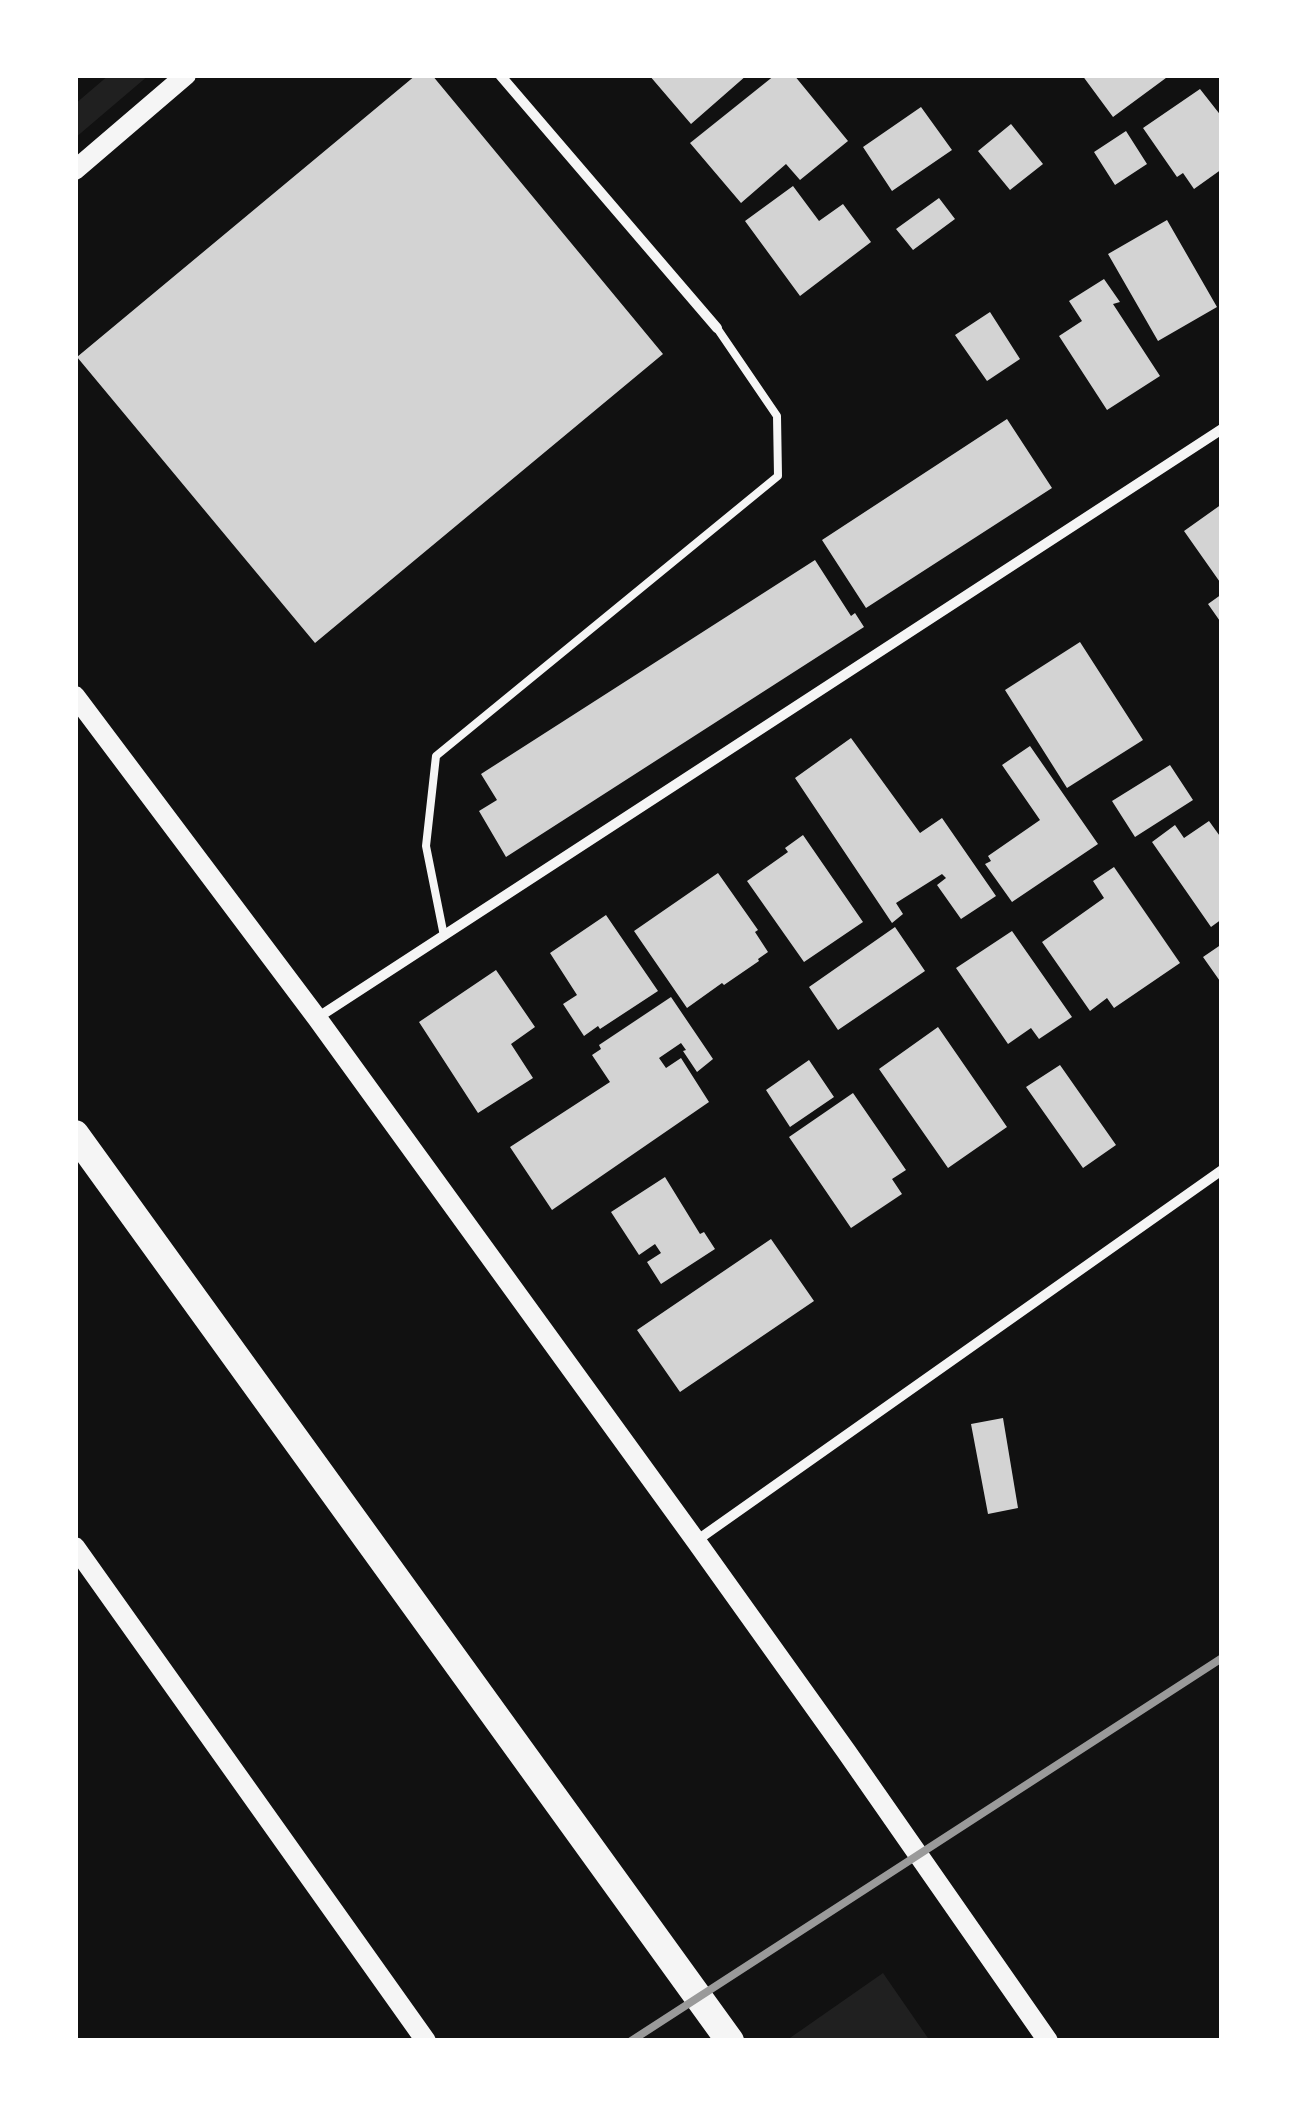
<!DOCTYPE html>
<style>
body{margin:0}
#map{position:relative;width:1297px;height:2116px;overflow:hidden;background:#111;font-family:"Work Sans",sans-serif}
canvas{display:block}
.frame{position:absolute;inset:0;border:78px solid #fff;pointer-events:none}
</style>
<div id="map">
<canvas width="1297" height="2116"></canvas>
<div class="frame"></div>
</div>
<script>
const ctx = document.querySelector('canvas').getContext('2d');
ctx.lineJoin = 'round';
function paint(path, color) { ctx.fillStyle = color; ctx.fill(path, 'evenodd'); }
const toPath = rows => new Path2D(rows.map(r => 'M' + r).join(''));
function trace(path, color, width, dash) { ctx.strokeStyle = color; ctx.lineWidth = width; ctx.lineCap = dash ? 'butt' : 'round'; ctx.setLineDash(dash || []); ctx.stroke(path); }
paint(toPath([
 [109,75,149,75,75,138,75,104],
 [883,1973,930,2041,787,2040]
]), '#202020');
paint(toPath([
 [416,75,432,75,663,354,315,643,77,357],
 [649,75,747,75,691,124],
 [775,75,794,75,848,141,800,180,786,164,741,203,690,143],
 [1082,75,1170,75,1113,117],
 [1200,89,1222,117,1222,169,1194,189,1183,173,1177,177,1143,128],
 [921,107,952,150,892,191,863,147],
 [1011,124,1043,164,1010,190,978,151],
 [1126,131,1147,164,1115,185,1094,152],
 [793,186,819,221,843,204,871,242,800,296,745,221],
 [939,198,955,219,913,250,896,229],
 [1167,220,1217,307,1158,341,1108,254],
 [1104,279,1120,302,1113,304,1160,376,1107,410,1059,336,1082,321,1069,301],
 [990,312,1020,359,987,381,955,335],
 [1007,419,1052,488,866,608,822,540],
 [1222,504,1222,585,1184,531],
 [815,560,851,616,855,613,864,627,506,857,479,811,497,800,481,774],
 [1222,594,1222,624,1208,604],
 [1080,642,1143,740,1067,788,1005,690],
 [851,738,920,833,942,818,996,896,961,919,937,885,946,878,942,874,896,903,903,914,892,923,795,778],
 [1030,746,1098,844,1012,902,985,864,991,861,988,856,1040,820,1002,765],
 [1170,765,1193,800,1135,837,1112,801],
 [1209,821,1222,839,1222,919,1211,927,1152,842,1175,825,1184,838],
 [803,835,863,922,804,962,747,881,788,852,785,848],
 [1114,867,1180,963,1114,1008,1107,998,1090,1011,1042,942,1104,898,1093,881],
 [718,873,758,930,755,932,768,952,758,959,759,961,724,985,722,983,687,1008,634,931],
 [606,915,658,991,600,1029,598,1026,584,1036,563,1004,577,995,550,953],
 [895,927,925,971,838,1030,809,987],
 [1012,931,1072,1017,1039,1039,1031,1028,1008,1044,956,968],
 [1222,944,1222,984,1203,957],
 [496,970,535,1027,511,1044,533,1078,478,1113,419,1022],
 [671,997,713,1059,697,1072,683,1051,686,1050,681,1043,659,1058,666,1068,681,1058,709,1102,552,1210,510,1147,610,1082,592,1055,601,1049,599,1045],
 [938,1027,1007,1127,948,1168,879,1069],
 [809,1060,834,1097,790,1127,766,1090],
 [1060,1065,1116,1145,1083,1168,1026,1087],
 [853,1093,906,1170,892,1179,902,1194,851,1228,789,1137],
 [665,1177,700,1234,704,1232,715,1249,661,1284,647,1262,661,1253,655,1244,639,1255,611,1212],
 [771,1239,814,1301,680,1392,637,1330],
 [1003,1418,1018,1508,988,1514,971,1424]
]), '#d3d3d3');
trace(toPath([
 [444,936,426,846,436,756,778,476,777,416,717,328]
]), '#f5f5f5', 8);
trace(toPath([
 [500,75,717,328],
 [317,1018,1222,429],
 [696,1541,1222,1170]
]), '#f5f5f5', 10);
trace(toPath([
 [75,170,186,75],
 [75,696,317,1018,696,1541,846,1751,1048,2041],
 [75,1547,426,2041]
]), '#f5f5f5', 20);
trace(toPath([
 [75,1134,730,2041]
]), '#f5f5f5', 28);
trace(toPath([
 [631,2041,1222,1658]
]), '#9a9a9a', 8);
</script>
